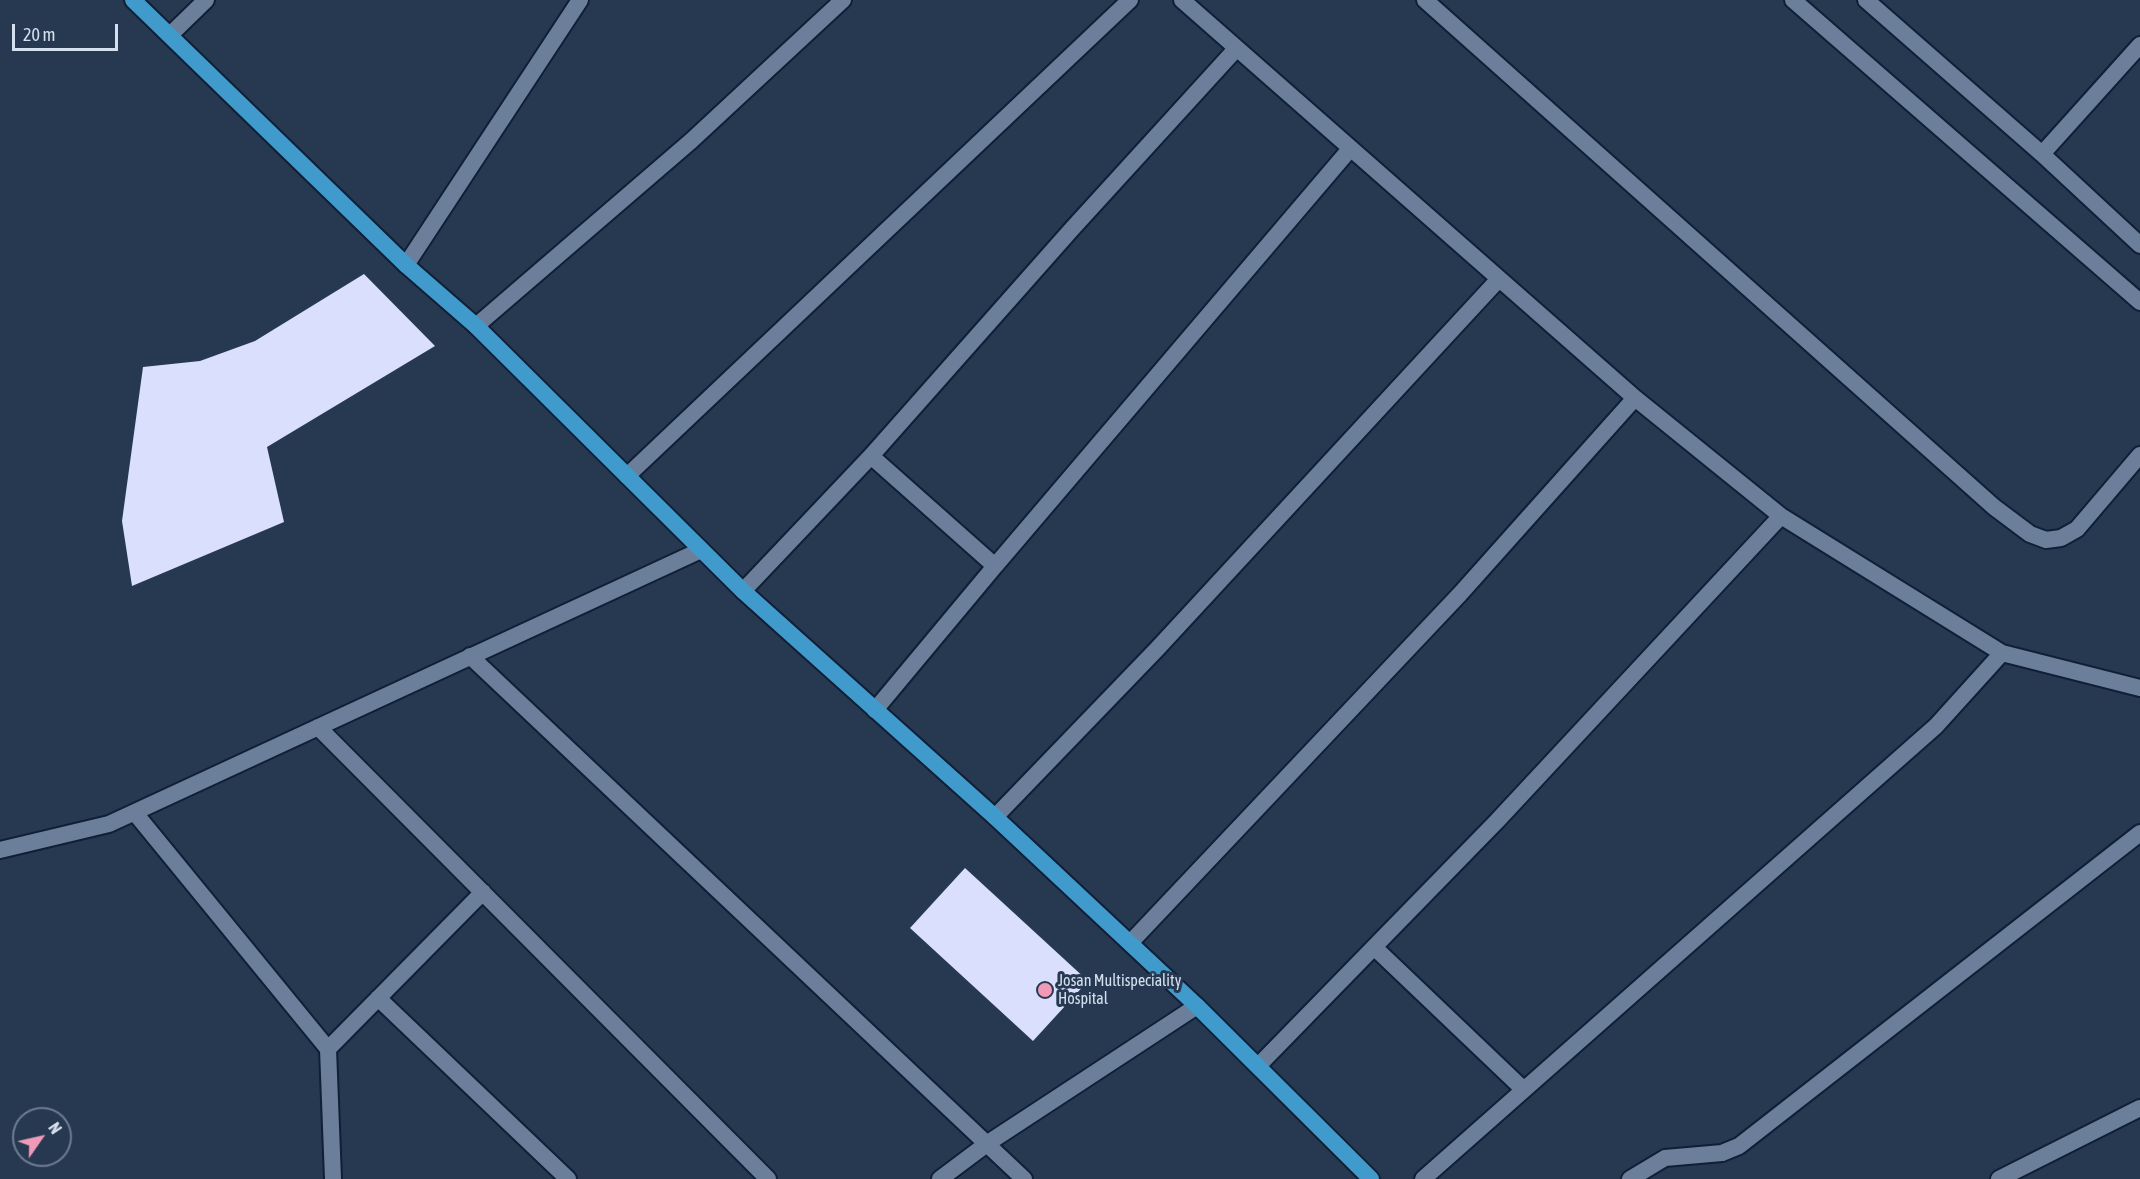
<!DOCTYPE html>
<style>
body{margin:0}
#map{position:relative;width:2140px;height:1179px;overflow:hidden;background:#273951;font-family:"Asap Condensed",sans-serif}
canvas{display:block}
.north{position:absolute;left:12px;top:1107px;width:60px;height:60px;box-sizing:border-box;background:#273951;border:2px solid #6c7c90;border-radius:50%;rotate:56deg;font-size:16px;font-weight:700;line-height:24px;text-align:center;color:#d4e0ef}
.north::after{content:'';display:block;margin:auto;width:21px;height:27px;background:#f09ab7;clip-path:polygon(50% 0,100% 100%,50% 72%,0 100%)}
.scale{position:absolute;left:12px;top:24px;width:106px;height:27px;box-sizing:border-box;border:3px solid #d4e0ef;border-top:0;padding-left:8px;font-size:18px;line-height:21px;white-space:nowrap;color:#d4e0ef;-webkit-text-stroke:4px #273951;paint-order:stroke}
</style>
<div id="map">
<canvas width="2140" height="1179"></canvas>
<div class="north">N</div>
<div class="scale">20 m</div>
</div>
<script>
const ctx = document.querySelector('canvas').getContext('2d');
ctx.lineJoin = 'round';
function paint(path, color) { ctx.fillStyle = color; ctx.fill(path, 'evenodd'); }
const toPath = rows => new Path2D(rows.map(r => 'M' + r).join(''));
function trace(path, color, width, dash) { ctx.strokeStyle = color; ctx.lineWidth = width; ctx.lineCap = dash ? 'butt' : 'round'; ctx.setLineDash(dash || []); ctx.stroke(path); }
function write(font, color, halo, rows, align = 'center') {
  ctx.font = font + ' "Asap Condensed",sans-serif'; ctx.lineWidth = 6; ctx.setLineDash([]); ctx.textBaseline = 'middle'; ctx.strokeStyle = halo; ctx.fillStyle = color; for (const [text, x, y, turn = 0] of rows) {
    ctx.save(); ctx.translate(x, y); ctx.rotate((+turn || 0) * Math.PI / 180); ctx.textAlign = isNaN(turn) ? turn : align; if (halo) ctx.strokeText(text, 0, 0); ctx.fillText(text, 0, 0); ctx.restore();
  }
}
paint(toPath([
 [364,274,435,346,267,447,284,522,132,586,122,521,143,367,200,361,255,341],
 [965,868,1088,981,1033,1041,910,928]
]), '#d9dffc');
const minor = toPath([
 [1182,0,1635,398,1781,516,2002,653,2140,688],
 [1425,0,1994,507,2030,534,2046,540,2061,538,2077,529,2140,455],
 [1793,0,2140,302],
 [1866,0,2042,154,2140,245],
 [170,35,206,0],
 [2042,154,2140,45],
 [406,265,580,0],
 [476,326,691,141,843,0],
 [871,456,995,566,1350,149],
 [627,476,1130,0],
 [743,591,871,456,1071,230,1236,49],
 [470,656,1024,1179],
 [875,710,995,566],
 [318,727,768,1179],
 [135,813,328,1049,333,1179],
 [995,817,1157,649,1498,280],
 [0,850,109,824,701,550],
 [1130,943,1460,594,1635,398],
 [1375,948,1524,1090],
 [378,998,568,1179],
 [328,1049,483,892],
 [1258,1066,1497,821,1781,516],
 [940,1179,988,1143,1197,1006],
 [1423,1179,1936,726,2002,653],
 [1630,1179,1665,1158,1722,1153,1739,1146,2140,833],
 [1999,1179,2140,1108]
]);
const trunk = toPath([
 [133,0,406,265,476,326,743,591,995,817,1197,1006,1371,1179]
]);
trace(minor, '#0f1f36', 20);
trace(trunk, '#0f1f36', 20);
trace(minor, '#6b7f9b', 16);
trace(trunk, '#409acc', 16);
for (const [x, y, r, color] of [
 [1045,990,8,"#f09ab7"]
]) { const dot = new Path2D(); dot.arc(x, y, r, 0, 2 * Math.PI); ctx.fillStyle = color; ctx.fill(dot); trace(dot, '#273951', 2); }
write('16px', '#d4e0ef', '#273951', [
 ["Josan Multispeciality",1058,981],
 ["Hospital",1058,999]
], 'left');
</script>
